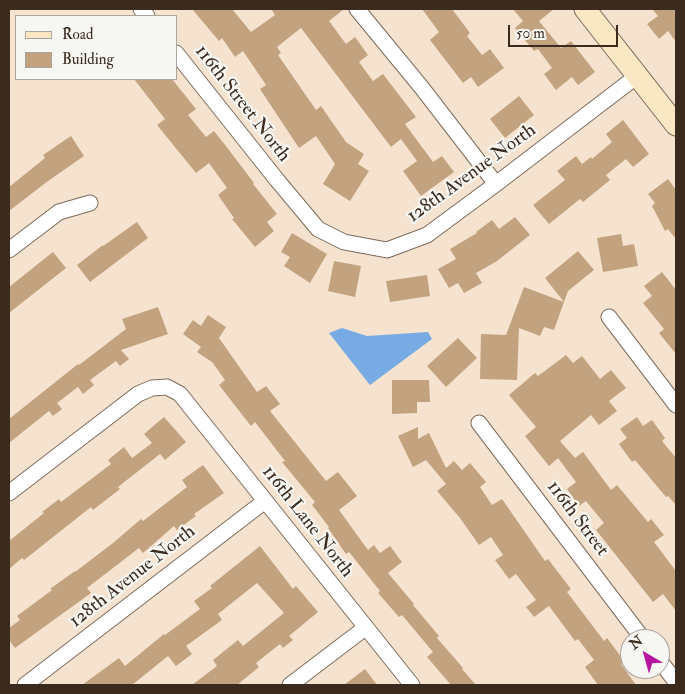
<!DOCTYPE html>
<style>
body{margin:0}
#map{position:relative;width:685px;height:694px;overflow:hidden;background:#f5e3cf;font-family:"IM FELL Double Pica",serif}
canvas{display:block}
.frame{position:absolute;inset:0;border:10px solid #3b2a1e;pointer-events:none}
.legend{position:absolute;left:15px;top:15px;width:162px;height:65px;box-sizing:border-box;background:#f6f6f2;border:1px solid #aba49d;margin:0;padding:6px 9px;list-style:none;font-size:15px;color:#3b2a1e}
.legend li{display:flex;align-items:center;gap:10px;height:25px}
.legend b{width:25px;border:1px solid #aba49d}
.north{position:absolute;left:620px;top:629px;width:50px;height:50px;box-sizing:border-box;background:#f6f6f2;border:1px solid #aba49d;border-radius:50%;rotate:322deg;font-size:14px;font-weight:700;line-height:20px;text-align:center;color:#3b2a1e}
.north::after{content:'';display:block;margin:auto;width:18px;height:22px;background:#b5179e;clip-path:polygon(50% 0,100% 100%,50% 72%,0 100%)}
.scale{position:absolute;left:508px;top:25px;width:110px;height:22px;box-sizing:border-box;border:2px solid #3b2a1e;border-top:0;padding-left:6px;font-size:15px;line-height:18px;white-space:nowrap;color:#3b2a1e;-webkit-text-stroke:4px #f6f6f2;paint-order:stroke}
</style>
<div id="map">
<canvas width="685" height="694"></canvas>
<div class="frame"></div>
<ul class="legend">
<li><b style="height:6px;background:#fae7c3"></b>Road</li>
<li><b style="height:14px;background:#c3a37f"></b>Building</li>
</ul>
<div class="north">N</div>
<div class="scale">50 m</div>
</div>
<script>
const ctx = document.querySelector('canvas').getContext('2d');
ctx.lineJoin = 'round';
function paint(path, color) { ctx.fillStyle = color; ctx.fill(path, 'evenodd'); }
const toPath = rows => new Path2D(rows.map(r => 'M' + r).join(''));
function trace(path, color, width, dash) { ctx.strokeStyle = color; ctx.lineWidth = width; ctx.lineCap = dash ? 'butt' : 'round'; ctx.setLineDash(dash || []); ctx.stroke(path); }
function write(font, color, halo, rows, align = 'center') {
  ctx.font = font + ' "IM FELL Double Pica",serif'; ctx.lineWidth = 4.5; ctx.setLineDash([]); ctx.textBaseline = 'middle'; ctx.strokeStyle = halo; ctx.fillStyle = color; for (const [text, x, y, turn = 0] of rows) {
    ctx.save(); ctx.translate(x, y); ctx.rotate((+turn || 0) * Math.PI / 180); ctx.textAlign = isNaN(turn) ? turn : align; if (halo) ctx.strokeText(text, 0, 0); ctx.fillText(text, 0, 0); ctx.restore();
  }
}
paint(toPath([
 [342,328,367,336,428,332,432,339,370,385,329,333]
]), '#78abe4');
paint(toPath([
 [192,9,232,9,251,32,275,15,271,9,344,9,329,21,346,44,355,37,368,55,359,62,373,81,383,74,416,117,405,124,433,162,442,156,454,172,421,196,403,171,417,161,401,139,391,147,301,28,277,47,281,53,278,55,316,110,321,106,346,142,364,154,358,164,369,171,350,201,323,184,335,164,316,136,299,148,260,89,266,85,243,51,235,57,222,38,219,41],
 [422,9,452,9,470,33,467,36,482,55,490,49,504,68,478,87,471,77,463,83,430,40,439,32],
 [513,9,554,9,539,21,561,48,571,41,595,72,578,85,572,77,556,90,544,74,552,68,538,49,534,51,515,28,523,21],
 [652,9,676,9,676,42,668,31,659,39,647,24,658,16],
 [134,79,172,79,196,109,188,115,206,137,214,131,229,150,254,183,253,184,277,214,267,222,274,231,255,247,232,219,234,218,218,195,227,188,209,163,196,173,157,125,165,119],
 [519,96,534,115,505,138,490,119],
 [623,120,649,154,633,167,626,159,606,175,610,180,583,202,580,199,549,224,533,205,565,180,557,171,576,156,582,164,591,157,592,159,612,142,606,134],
 [71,136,84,156,48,181,9,211,9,187,45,158,43,155],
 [668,179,676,190,676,239,668,229,665,231,652,206,655,203,648,194],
 [515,217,530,235,497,261,476,273,482,283,464,293,458,283,449,288,438,269,456,259,450,249,477,233,476,232,492,220,499,229],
 [137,222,148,238,90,282,77,265,103,245,103,246],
 [292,233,327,254,310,283,284,266,290,257,281,252],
 [621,234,623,246,634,244,638,266,603,272,597,238],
 [578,251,594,270,568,291,564,302,545,278],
 [53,252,66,268,9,313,9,287],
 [334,261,361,266,355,297,328,291],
 [662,272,676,290,676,354,659,333,664,329,643,303,652,296,644,286],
 [427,275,430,296,390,302,386,281],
 [524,287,564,302,554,330,544,327,540,336,519,328,517,380,480,379,481,334,506,335],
 [158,307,168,334,121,350,129,359,120,366,116,361,90,380,94,385,83,394,78,387,57,403,62,409,53,416,49,411,9,443,9,419,78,364,79,365,126,329,122,319],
 [208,315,226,327,219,338,257,392,266,386,280,404,270,411,326,481,338,472,357,496,339,510,368,550,374,545,380,553,390,546,402,562,388,573,414,604,413,605,439,636,437,638,463,668,462,669,476,685,451,685,427,657,433,652,402,615,399,617,378,593,380,591,349,552,346,554,328,528,329,527,312,505,315,502,282,462,285,461,255,422,251,426,219,385,225,380,212,362,197,352,201,347,183,334,193,320,201,326],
 [458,338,477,358,446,387,427,366],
 [566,355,573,363,582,356,600,379,611,370,626,388,609,401,617,411,599,425,591,415,560,441,575,458,583,452,611,490,617,485,648,522,651,519,664,535,654,542,676,571,676,611,663,594,653,602,596,530,604,523,586,501,579,506,567,489,576,482,558,458,549,466,525,436,536,427,509,395,535,373,538,376],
 [392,380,429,380,430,402,417,402,417,413,392,414],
 [164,417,186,442,165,460,160,454,118,487,120,489,93,510,91,507,24,560,22,558,9,569,9,541,44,513,42,512,59,499,61,502,111,464,108,460,124,447,132,458,152,443,144,434],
 [637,417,643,426,652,420,665,438,662,441,676,458,676,505,668,496,666,497,635,460,632,462,619,444,627,438,620,429],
 [418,427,418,439,429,433,446,468,454,461,462,470,470,463,486,482,480,487,492,505,502,499,545,561,548,559,571,589,567,592,604,641,607,638,625,662,621,664,636,685,598,685,585,667,594,660,578,639,575,641,549,606,534,617,526,607,536,600,516,574,509,579,495,560,503,555,491,537,479,545,460,518,437,491,446,484,426,460,413,467,398,436],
 [203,465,224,493,194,514,196,516,177,530,174,526,143,553,139,548,87,588,91,593,15,648,9,640,9,628,20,620,17,616,52,590,50,589,75,571,75,572,113,543,141,519,143,521,187,487,182,480],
 [260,546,293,589,296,586,318,612,289,636,293,640,283,648,280,644,256,663,259,667,237,685,192,685,217,666,213,660,238,640,243,646,284,613,257,583,218,614,222,620,186,646,192,654,176,666,168,656,132,685,82,685,119,658,125,666,164,634,165,635,200,609,194,601,212,588,210,586],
 [365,669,377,685,344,685]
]), '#c3a37f');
const street = toPath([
 [141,9,147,16],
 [357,9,422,88,496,184],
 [176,53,277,180,318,229,344,242,387,250,427,235,496,184,637,76],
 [9,250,59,212,90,203],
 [609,317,676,405],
 [479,423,643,639],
 [9,493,138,394,152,388,167,387,180,394,412,685],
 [660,661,676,682],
 [25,685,265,501],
 [290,685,365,628]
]);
const secondary = toPath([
 [585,9,676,125]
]);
trace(street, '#7c6b5c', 17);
trace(secondary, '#7c6b5c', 23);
trace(street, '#fff', 15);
trace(secondary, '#fae7c3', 21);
write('19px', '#3b2a1e', '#f6f6f2', [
 ["116th Street North",242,104,52],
 ["128th Avenue North",472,174,-36],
 ["116th Street",577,519,53],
 ["116th Lane North",307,522,52],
 ["128th Avenue North",133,577,-38]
]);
</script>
